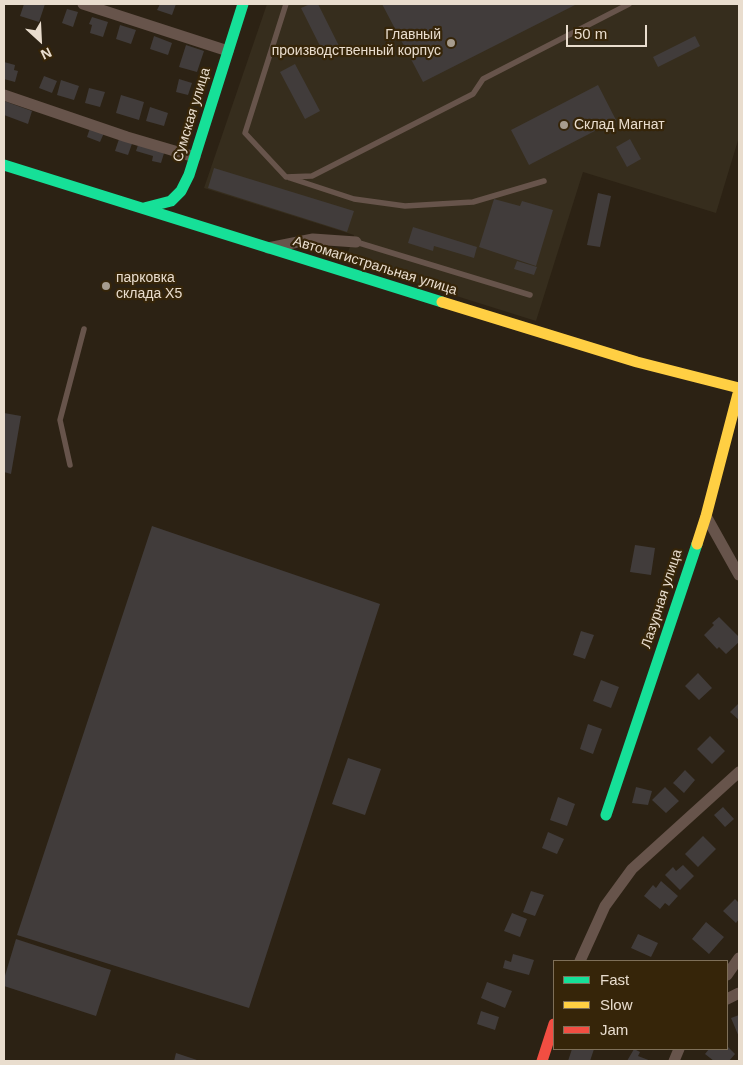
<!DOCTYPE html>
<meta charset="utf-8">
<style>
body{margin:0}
#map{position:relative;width:743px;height:1065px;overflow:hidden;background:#2c2214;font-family:Helvetica,sans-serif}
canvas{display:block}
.frame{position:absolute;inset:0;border:5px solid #e9ddce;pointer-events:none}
.legend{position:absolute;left:553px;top:960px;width:175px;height:90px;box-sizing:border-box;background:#362509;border:1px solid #7e6f58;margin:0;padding:6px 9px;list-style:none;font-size:15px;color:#e9ddce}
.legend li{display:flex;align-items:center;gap:10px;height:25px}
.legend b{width:25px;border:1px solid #7e6f58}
.north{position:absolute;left:15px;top:15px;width:50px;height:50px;-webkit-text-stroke:4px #362509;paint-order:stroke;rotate:155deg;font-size:14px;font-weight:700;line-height:20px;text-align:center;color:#e9ddce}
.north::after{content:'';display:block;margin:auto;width:18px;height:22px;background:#e9ddce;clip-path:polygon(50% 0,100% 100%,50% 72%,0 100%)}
.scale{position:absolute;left:566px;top:25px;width:81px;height:22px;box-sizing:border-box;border:2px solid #e9ddce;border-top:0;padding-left:6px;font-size:15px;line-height:18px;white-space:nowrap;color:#e9ddce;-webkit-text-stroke:4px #362509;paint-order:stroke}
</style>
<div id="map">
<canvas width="743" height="1065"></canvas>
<div class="frame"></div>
<ul class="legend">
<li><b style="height:6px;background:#16e098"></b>Fast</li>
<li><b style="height:6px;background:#ffcf43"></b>Slow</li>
<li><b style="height:6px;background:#f24e42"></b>Jam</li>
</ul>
<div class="north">N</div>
<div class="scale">50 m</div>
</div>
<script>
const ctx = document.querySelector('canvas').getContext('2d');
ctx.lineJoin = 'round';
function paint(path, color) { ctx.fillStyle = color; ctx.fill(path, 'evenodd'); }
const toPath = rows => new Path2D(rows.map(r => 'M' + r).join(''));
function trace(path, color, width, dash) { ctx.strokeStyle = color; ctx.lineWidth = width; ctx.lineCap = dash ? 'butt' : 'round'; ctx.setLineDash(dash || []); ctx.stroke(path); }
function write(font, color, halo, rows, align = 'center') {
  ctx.font = font + ' Helvetica,sans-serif'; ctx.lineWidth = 4.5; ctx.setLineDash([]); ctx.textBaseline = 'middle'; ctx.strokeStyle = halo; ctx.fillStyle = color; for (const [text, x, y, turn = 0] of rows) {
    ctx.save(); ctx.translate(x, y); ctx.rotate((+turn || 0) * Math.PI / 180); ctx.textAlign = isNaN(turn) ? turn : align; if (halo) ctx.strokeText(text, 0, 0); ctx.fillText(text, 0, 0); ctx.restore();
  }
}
paint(toPath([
 [267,4,739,4,739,137,716,213,583,172,536,321,345,261,354,235,204,188]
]), '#362d1d');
paint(toPath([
 [24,4,45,4,39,22,20,16],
 [160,4,176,4,172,15,157,10],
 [310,4,318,4,341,50,326,58,301,8],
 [382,4,577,4,423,82],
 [67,9,78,12,73,27,62,23],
 [92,17,108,22,103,37,90,33,92,25,89,24],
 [120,25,136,30,131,44,116,39],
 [154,36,172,43,168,55,150,49],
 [695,36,700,46,658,67,653,57],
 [186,45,204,51,197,72,179,67],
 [4,62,15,65,14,70,18,71,15,82,4,79],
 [295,64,320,111,305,119,280,72],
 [44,76,57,81,52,93,39,88],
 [179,79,192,83,188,95,176,92],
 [61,80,79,86,74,100,57,95],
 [598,85,616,120,529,165,511,130],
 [89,88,105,92,100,107,85,103],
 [121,95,144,102,139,120,116,113],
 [4,101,32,111,28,124,4,115],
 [150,107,168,113,164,126,146,121],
 [90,128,104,133,100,142,87,137],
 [120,136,133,141,128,155,115,151],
 [630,139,641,159,627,167,616,147],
 [139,142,165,150,161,163,152,161,153,156,136,151],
 [214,168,354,211,347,232,208,188],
 [598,193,611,196,600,247,587,245],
 [494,199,520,206,522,201,553,210,536,266,479,247],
 [413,227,477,247,474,258,434,246,433,251,408,243],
 [517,261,537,267,534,275,514,269],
 [4,413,21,416,11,474,4,472],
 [152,526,380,604,249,1008,17,935],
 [635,545,655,548,651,575,630,572],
 [719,617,739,637,739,642,726,654,719,647,717,649,704,635,714,625,712,623],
 [581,631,594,635,585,659,573,655],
 [698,673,712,688,699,700,685,686],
 [601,680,619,687,611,708,593,701],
 [739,703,739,720,730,712],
 [588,724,602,729,593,754,580,749],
 [710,736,725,751,712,764,697,749],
 [348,758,381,769,365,815,332,804],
 [685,770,695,780,684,793,673,783],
 [636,787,652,791,648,805,632,803],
 [665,787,679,801,666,813,652,800],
 [558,797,575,804,567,826,550,820],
 [723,807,734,819,725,827,714,815],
 [548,832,564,839,557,854,542,848],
 [703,836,716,849,698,867,685,854],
 [683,865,694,876,680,890,665,875,673,867,676,871],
 [661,881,678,896,669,906,665,903,660,909,644,896,653,885,656,888],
 [531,891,544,895,535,916,523,912],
 [735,899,739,903,739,919,736,923,723,911],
 [512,913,527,919,520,937,504,931],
 [706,922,724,937,709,954,692,939],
 [638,934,658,943,651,957,631,948],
 [16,939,111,970,96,1016,4,986,4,979],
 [513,954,534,960,529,975,503,968,505,960,511,962],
 [487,982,512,991,505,1008,481,998],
 [481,1011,499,1017,495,1030,477,1024],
 [739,1015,739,1037,731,1018],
 [727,1046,735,1054,729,1061,714,1061,705,1054,709,1049,727,1049],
 [572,1049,594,1049,590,1061,586,1060,585,1061,568,1061],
 [634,1049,640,1052,638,1056,651,1061,627,1061],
 [176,1053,200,1061,174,1061]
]), '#413c3b');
trace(toPath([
 [286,4,245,133,286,177,312,176,473,94,483,79,629,4],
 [290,178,354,199,405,206,473,202,544,181],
 [356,242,530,295],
 [70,465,60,420,84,329]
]), '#67544b', 5.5);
trace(toPath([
 [83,4,228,51],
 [4,95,127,137,195,157],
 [268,248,313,239,356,242],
 [706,516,739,575],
 [580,961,605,906,632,869,739,772],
 [727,975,739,958],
 [727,999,739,993],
 [674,1061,679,1049]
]), '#67544b', 11);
trace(toPath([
 [4,165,442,302],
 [144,208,171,201,181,191,189,175,243,4],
 [606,815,697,544]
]), '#16e098', 11);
trace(toPath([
 [442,302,637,362,739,388],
 [697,544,706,516,739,390]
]), '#ffcf43', 11);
trace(toPath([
 [542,1061,554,1024]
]), '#f24e42', 11);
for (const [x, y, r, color] of [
 [451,43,5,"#a79c8d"],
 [564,125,5,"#a79c8d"],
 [106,286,5,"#a79c8d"]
]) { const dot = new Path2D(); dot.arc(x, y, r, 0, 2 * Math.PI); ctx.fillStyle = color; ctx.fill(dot); trace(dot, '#362509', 2); }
write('14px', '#e9ddce', '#362509', [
 ["Главный",441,35,"right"],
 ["производственный корпус",441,51,"right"],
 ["Склад Магнат",574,125],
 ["парковка",116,278],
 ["склада X5",116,294]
], 'left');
write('14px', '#e9ddce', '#362509', [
 ["Сумская улица",192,115,-73],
 ["Автомагистральная улица",375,266,17],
 ["Лазурная улица",662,599,-72]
]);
</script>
